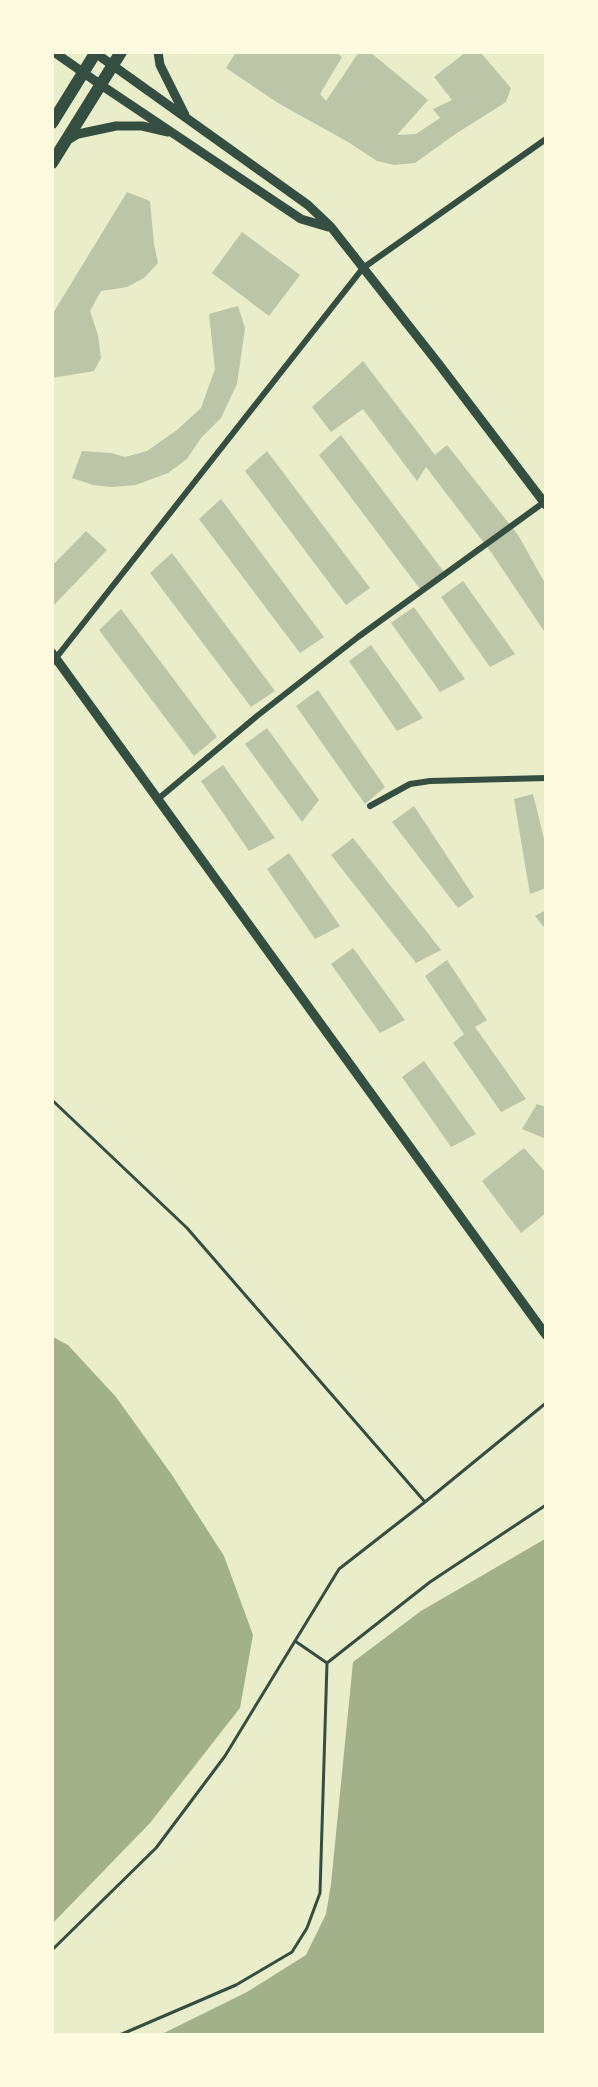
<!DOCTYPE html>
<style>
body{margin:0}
#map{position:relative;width:598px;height:2087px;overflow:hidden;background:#e9edc9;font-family:Quicksand,sans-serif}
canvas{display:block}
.frame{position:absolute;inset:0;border:54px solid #fefae0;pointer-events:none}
</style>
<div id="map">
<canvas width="598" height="2087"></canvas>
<div class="frame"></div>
</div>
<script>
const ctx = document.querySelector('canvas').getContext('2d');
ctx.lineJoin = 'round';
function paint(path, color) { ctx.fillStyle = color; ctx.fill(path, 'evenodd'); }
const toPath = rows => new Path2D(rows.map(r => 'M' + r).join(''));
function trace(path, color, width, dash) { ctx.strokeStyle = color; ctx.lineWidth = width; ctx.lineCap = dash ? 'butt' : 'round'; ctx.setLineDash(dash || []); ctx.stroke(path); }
paint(toPath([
 [53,1337,68,1345,116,1397,172,1475,224,1556,253,1635,240,1708,150,1823,53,1923],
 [545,1539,545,2034,162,2034,247,1992,306,1955,326,1914,331,1884,353,1662,421,1611]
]), '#a3b18a');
paint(toPath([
 [236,52,336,52,342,57,320,94,326,101,359,52,370,52,428,100,397,135,416,134,440,118,433,109,452,100,434,77,466,52,480,52,511,88,506,102,454,135,415,163,394,165,377,161,348,142,278,103,226,68],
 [127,192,150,201,154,244,158,263,144,278,127,287,101,291,90,311,98,335,101,358,94,371,52,378,52,315],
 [242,232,300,275,269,316,212,273],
 [238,306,245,328,237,384,221,418,201,438,187,459,168,473,136,485,112,487,93,485,72,478,82,451,111,453,125,457,147,451,177,430,201,408,215,369,209,314],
 [363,361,435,455,447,445,518,535,546,585,546,634,491,552,426,467,417,481,363,409,331,432,312,407],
 [341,435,444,572,420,589,319,455],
 [267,451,370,588,346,605,245,471],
 [221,499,324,637,300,653,199,519],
 [86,531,107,550,52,607,52,566],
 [172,553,275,691,251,707,150,573],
 [463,581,515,654,490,667,441,597],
 [414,607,465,679,440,692,391,623],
 [121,609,217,737,194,756,99,630],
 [371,645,423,718,397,731,349,661],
 [318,690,385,787,365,804,296,706],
 [267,728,319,800,302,822,245,744],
 [223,765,275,838,249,851,201,781],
 [533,794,546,847,546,888,530,894,514,799],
 [414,806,474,897,458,908,392,822],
 [353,838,441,950,416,963,331,855],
 [289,853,340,926,315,939,267,869],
 [546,910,546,930,535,916],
 [353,948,405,1020,380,1033,331,964],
 [447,960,487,1020,475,1027,526,1099,501,1112,453,1043,464,1034,425,976],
 [424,1061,476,1134,451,1147,402,1077],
 [537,1104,546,1107,546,1139,522,1129],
 [524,1148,546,1173,546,1213,521,1233,482,1181]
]), '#bcc5a7');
trace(toPath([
 [52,1100,187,1228,425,1502,339,1569,295,1641],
 [425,1502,546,1403],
 [327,1663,430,1582,546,1505],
 [52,1950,156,1848,225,1756,295,1641,327,1663,320,1893,307,1928,292,1952,236,1985,122,2034]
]), '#344e41', 3);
trace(toPath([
 [52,663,363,268,546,139],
 [158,799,257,716,358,637,543,503],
 [370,806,410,784,430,781,546,778]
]), '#344e41', 6);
trace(toPath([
 [54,52,101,85],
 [94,52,308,205,331,227,438,363,546,505],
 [158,52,160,65,185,115],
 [98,88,101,85,301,219,328,227],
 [68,140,78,134,116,126,142,126,168,132],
 [52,653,546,1335]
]), '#344e41', 9);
trace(toPath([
 [52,123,96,52],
 [52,163,121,52]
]), '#344e41', 12);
</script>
